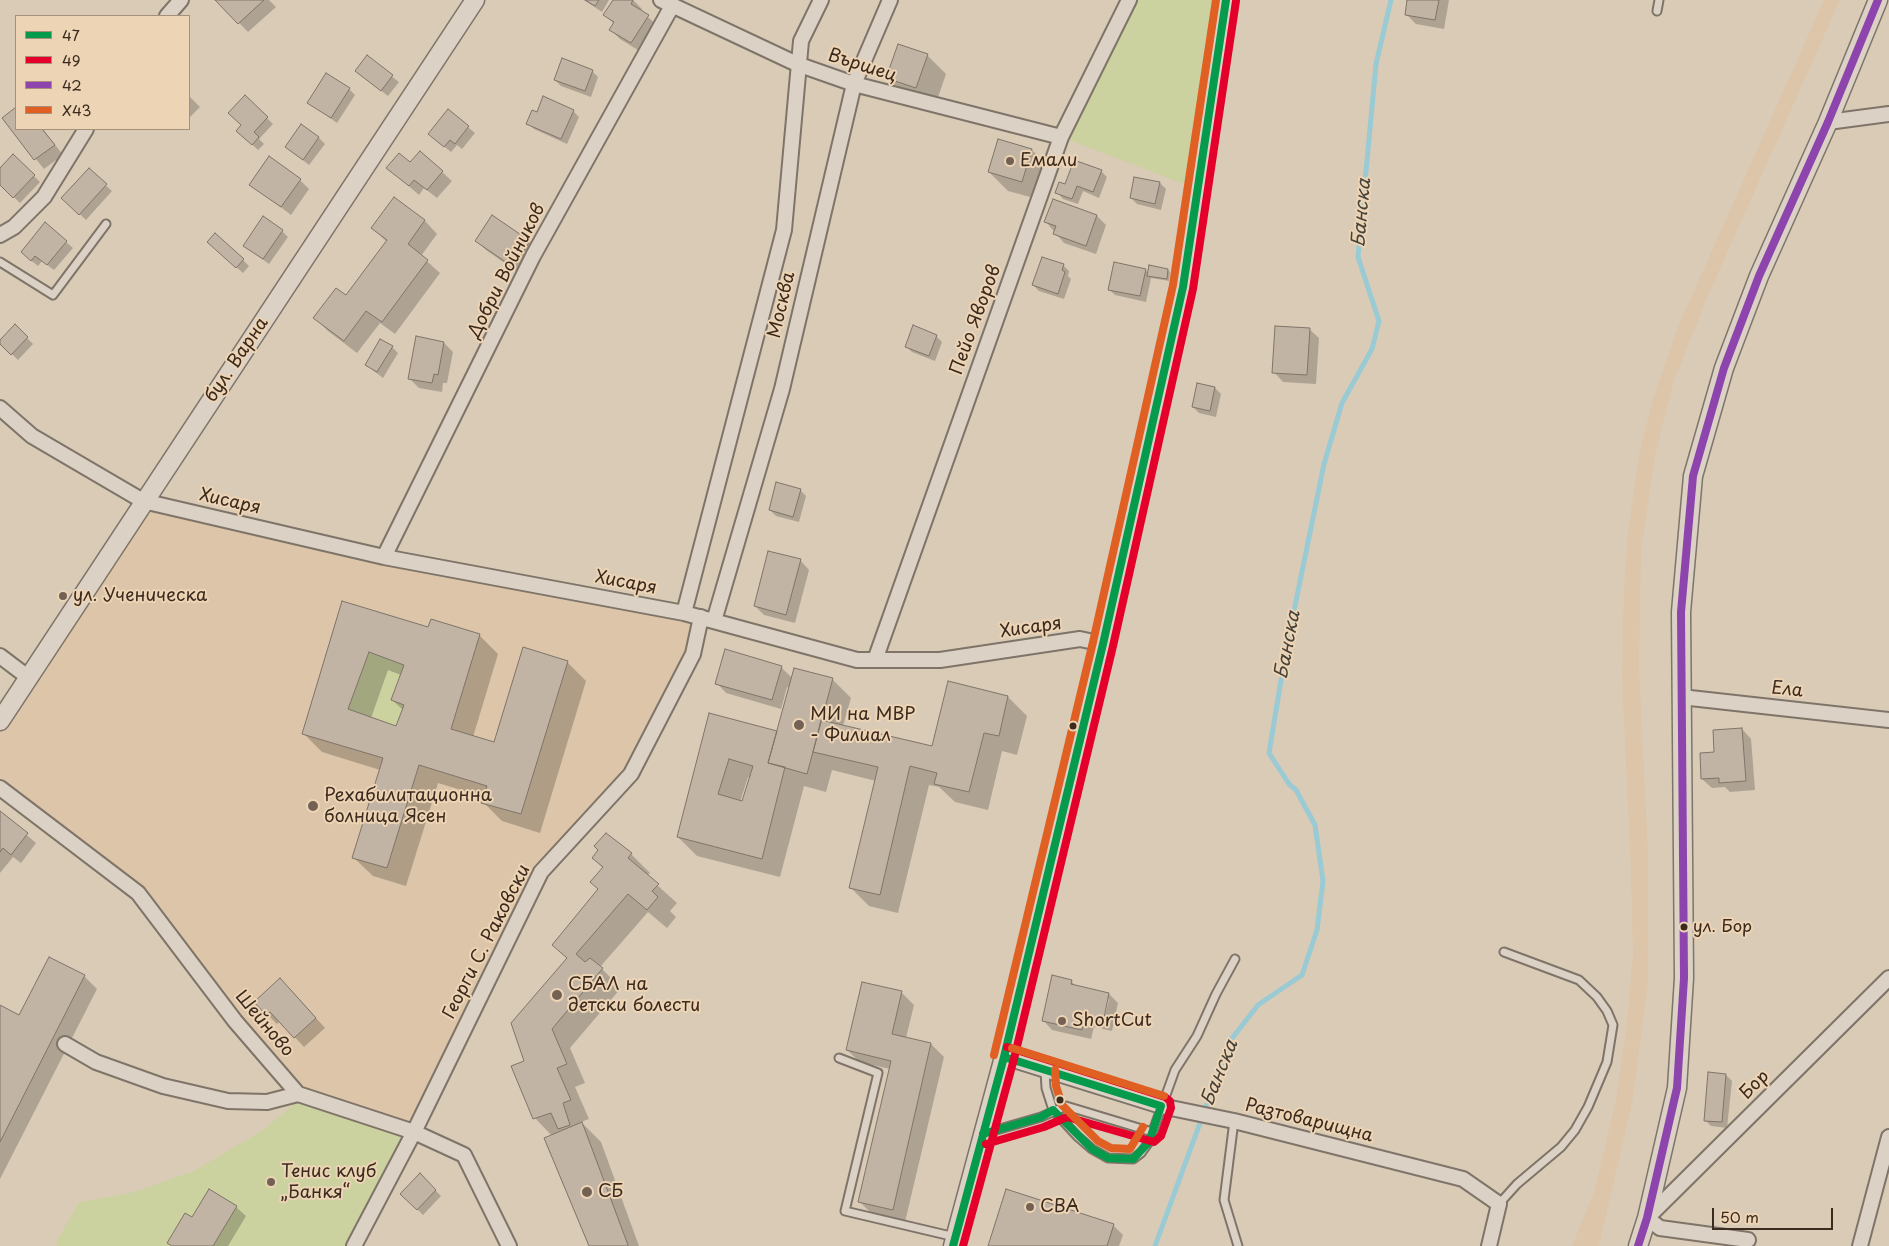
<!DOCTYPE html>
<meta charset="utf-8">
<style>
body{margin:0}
#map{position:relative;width:1889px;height:1246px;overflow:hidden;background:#dacbb7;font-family:"Playpen Sans",sans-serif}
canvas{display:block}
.legend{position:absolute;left:15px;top:15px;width:175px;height:115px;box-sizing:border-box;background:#edd4b5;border:1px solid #a69079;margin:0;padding:6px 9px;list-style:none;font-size:15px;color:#3b2a1e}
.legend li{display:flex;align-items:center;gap:10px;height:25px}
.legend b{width:25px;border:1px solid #a69079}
.scale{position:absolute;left:1712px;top:1208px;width:121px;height:22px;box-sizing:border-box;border:2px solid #3b2a1e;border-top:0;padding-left:6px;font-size:15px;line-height:18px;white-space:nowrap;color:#3b2a1e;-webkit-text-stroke:4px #edd4b5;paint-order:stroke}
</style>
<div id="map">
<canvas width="1889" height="1246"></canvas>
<ul class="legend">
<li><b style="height:6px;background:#069a4c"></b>47</li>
<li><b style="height:6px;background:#e4002b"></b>49</li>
<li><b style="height:6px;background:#8e44ad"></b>42</li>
<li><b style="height:6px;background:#e05f22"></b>X43</li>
</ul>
<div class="scale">50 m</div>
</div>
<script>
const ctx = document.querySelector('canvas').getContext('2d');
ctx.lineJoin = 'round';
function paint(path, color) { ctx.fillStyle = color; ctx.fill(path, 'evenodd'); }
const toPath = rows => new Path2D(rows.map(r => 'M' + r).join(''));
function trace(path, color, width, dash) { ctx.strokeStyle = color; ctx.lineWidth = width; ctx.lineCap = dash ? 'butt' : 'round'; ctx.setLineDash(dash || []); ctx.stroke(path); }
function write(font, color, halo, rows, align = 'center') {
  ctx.font = font + ' "Playpen Sans",sans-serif'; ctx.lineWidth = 4; ctx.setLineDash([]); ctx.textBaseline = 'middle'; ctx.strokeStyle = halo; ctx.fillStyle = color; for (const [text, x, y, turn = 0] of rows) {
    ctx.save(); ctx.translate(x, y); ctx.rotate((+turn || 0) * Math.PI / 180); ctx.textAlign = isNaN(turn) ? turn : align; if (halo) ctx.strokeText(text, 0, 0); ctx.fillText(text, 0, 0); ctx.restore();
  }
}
paint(toPath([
 [1824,0,1840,0,1710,291,1674,381,1656,450,1641,550,1639,668,1648,855,1648,983,1632,1103,1599,1246,1572,1246,1594,1192,1615,1105,1626,1033,1633,954,1631,873,1622,674,1624,588,1628,534,1639,455,1653,399,1678,327],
 [143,501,701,617,693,654,631,774,541,872,414,1132,298,1094,138,893,0,788,0,721]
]), '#dcc5a8');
paint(toPath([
 [1129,0,1226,0,1197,189,1061,137],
 [369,652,404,665,391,700,404,705,396,726,349,709],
 [300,1100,404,1135,346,1246,59,1246,55,1244,79,1202,131,1193,194,1171,263,1130,292,1106,295,1101]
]), '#cbd19f');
paint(toPath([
 [217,0,269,0,276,7,248,32],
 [584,0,609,0,602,12],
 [614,0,633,0,642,9,641,11,657,25,641,52,620,39,611,30,614,24,605,15],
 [1409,0,1449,0,1444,29,1416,24,1406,14],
 [927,55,946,74,935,106,906,97,888,78],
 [367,57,399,82,388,96,356,71],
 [592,71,598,77,591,97,561,86,555,80],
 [349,89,355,95,337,123,308,102],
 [189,96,200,107,189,118],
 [245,97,273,124,259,139,264,144,258,150,238,131,243,125],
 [16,109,16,129,43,129,63,155,44,169,3,119],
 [448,111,475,133,462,149,457,145,451,152,436,140],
 [573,111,579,117,567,144,534,129,528,123],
 [319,138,325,144,309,165,286,147],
 [1032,150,1051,169,1041,200,1008,191,989,172],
 [410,164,442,172,452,181,437,198,424,188,419,195,388,168],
 [0,170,34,176,40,182,20,203,0,184],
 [89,170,112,191,86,220,63,198],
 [1101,171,1107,177,1099,198,1083,191,1078,204,1063,199,1057,192,1065,186],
 [300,180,309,189,291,215,251,184],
 [1160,183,1166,189,1161,210,1137,204,1131,198],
 [394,199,425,221,437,234,421,256,440,273,395,334,380,323,357,353,328,331,315,318,347,297,387,242,372,228],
 [1097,216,1106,225,1096,254,1064,243,1046,222],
 [493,217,529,242,539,252,522,275,486,250,477,241],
 [45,224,73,248,54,270,42,261,38,266,28,258],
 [282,231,288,237,269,264,244,246],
 [215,248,243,260,249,266,243,273],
 [1063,265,1069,271,1068,276,1071,279,1064,299,1039,291,1033,285],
 [1145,270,1149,273,1168,270,1170,272,1169,281,1151,278,1146,302,1115,295,1109,289],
 [15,326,33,344,18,360,0,342],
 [1309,329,1319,338,1316,384,1283,382,1274,372],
 [936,336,942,342,935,361,912,352,906,346],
 [444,343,453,352,447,383,443,383,442,392,419,388,409,378],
 [392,347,398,353,383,378,366,365],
 [1215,388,1221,394,1216,417,1199,413,1193,407],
 [800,490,806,496,799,522,776,516,770,510],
 [800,560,809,570,795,623,764,615,755,606],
 [342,603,429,629,479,635,498,654,473,737,495,744,567,662,586,681,540,833,502,821,483,802,484,797,438,783,406,886,373,876,354,858,380,770,322,752,303,733],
 [388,670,401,675,392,700,403,710,397,728,371,718],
 [781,667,792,678,832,679,851,698,843,726,933,748,948,683,1008,697,1027,716,1017,755,1002,751,988,810,955,802,939,787,929,785,898,913,869,906,850,887,876,781,832,770,826,792,804,786,780,877,697,856,678,837,710,715,778,732,790,688,787,687,781,709,726,693,717,683],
 [748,777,751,778,743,803,740,802],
 [1742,729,1751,739,1755,790,1730,792,1725,787,1712,788,1702,779,1715,753],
 [0,812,36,843,21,863,13,857,0,873],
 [607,834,631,854,650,873,647,876,677,903,670,911,676,917,667,928,648,912,600,967,621,988,570,1048,585,1083,575,1087,589,1119,581,1122,601,1142,639,1246,590,1246,552,1136,535,1118,526,1062,568,959,553,944,599,890,604,869,593,858],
 [49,958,84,976,97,989,0,1179,0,1007,19,1017],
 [1071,981,1077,987,1109,994,1118,1003,1112,1031,1094,1027,1091,1039,1052,1030,1043,1020],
 [1107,999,1109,999,1102,1029,1100,1028],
 [290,989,325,1028,304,1047,280,1021,277,1024,268,1015],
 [901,992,914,1005,906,1038,931,1044,944,1057,905,1222,872,1214,860,1202,890,1069,860,1062,847,1050],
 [1726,1075,1732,1081,1727,1128,1711,1126,1705,1120],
 [420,1175,441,1196,423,1215,402,1194],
 [236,1207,246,1216,228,1246,172,1246,169,1243],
 [1113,1225,1123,1235,1119,1246,989,1246]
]), '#0003');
trace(toPath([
 [1155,1246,1230,1041,1258,1005,1302,975,1317,930,1323,881,1315,825,1296,790,1289,784,1269,753,1286,650,1324,464,1342,403,1372,349,1379,321,1358,257,1376,64,1391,0]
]), '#9acad3', 5);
const building = toPath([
 [215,0,264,0,238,24,215,0],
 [585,0,599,0,595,6,585,0],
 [613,0,633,0,631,4,649,15,631,43,609,30,614,22,603,15,613,0],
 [1407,0,1439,0,1435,20,1405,15,1407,0],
 [898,44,928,54,916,88,886,78,898,44],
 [367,55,393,75,381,91,355,71,367,55],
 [562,58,593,70,585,91,554,80,562,58],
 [326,73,350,88,331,118,307,103,326,73],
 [245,95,268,117,254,132,259,137,252,145,236,131,241,125,228,113,245,95],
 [543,96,574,110,561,139,526,124,532,110,537,112,543,96],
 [16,107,16,129,42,129,55,145,34,160,2,118,16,107],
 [448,109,469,126,455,144,450,140,444,147,428,134,448,109],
 [301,124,319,137,303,160,285,147,301,124],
 [998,139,1032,149,1022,182,988,172,998,139],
 [420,151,443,171,427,190,414,180,409,186,386,168,399,153,410,162,420,151],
 [13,154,35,175,13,198,0,185,0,168,13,154],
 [269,156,301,179,281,207,249,185,269,156],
 [1074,160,1102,170,1093,192,1077,186,1072,199,1055,193,1059,182,1065,184,1074,160],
 [89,168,107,184,79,215,61,198,89,168],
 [1134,177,1160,182,1155,204,1130,198,1134,177],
 [394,197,425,220,408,244,428,260,382,322,366,311,344,341,313,318,336,288,346,295,387,240,371,228,394,197],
 [1053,199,1097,215,1086,246,1053,234,1056,226,1044,222,1053,199],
 [492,215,530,241,513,267,475,241,492,215],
 [263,216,283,230,263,259,243,246,263,216],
 [45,222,67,241,47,265,35,256,31,261,21,252,45,222],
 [215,233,244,259,236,268,207,242,215,233],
 [1042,257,1064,264,1062,270,1065,272,1058,294,1032,285,1042,257],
 [1114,262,1146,269,1140,296,1108,290,1114,262],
 [1149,265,1168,269,1167,279,1147,276,1149,265],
 [15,324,28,337,11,355,0,344,0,340,15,324],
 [913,325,937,335,929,356,905,347,913,325],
 [1275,326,1310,328,1307,375,1272,373,1275,326],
 [416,336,444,342,438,375,434,374,432,383,408,379,416,336],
 [380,339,393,346,377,372,365,365,380,339],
 [1197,383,1215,387,1210,411,1192,407,1197,383],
 [776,482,801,489,793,517,769,510,776,482],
 [768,551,801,559,786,615,754,606,768,551],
 [342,601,428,627,431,619,480,634,451,729,494,742,523,647,568,661,521,814,481,803,487,786,419,765,387,868,352,858,383,758,302,734,342,601],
 [369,652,404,665,391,700,404,705,396,726,348,709,369,652],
 [725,649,782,666,772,700,715,684,725,649],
 [794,668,833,678,807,774,768,763,794,668],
 [948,681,1008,696,999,736,984,733,969,792,934,784,937,773,910,766,880,895,849,888,878,767,813,752,821,720,932,746,948,681],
 [709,713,777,731,768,763,785,767,762,859,677,837,709,713],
 [729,759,753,766,742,801,718,794,729,759],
 [1742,728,1746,781,1719,783,1719,778,1701,779,1700,753,1714,752,1713,730,1742,728],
 [0,811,28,833,11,855,3,848,0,852,0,811],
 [606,833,632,853,628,858,659,884,652,891,658,897,647,910,628,894,576,954,585,962,590,958,603,968,552,1029,567,1064,557,1068,571,1100,563,1103,570,1125,558,1129,551,1113,533,1119,511,1066,524,1061,511,1023,567,958,552,945,598,889,590,882,603,867,592,858,598,850,594,846,606,833],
 [49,957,85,975,0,1142,0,1005,19,1015,49,957],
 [1052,975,1072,980,1071,984,1109,993,1103,1023,1085,1018,1082,1030,1042,1021,1052,975],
 [280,978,316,1018,294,1038,270,1012,267,1016,254,1002,280,978],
 [862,982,902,991,892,1034,931,1043,893,1210,858,1202,891,1061,846,1050,862,982],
 [1708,1072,1726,1074,1722,1122,1704,1121,1708,1072],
 [582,1122,628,1245,628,1246,589,1246,544,1138,582,1122],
 [420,1173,436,1190,417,1210,400,1194,420,1173],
 [209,1189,237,1206,213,1246,172,1246,167,1243,185,1213,192,1217,209,1189],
 [1006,1189,1114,1224,1107,1246,988,1246,1006,1189]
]);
paint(building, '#c2b4a4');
trace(building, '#7e7468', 1);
const service = toPath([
 [1657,11,1659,0],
 [0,262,53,295,106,224],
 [839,1058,878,1073,845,1211,955,1237],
 [1045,1071,1046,1088,1053,1110,1077,1136,1092,1149,1108,1158,1133,1159,1141,1153,1149,1142,1175,1070,1197,1036,1216,994,1235,959],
 [1234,1121,1224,1200,1238,1246],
 [986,1133,1041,1117,1066,1106,1152,1132],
 [1499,1204,1517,1184,1561,1147,1575,1130,1588,1107,1607,1062,1613,1025,1607,1011,1597,997,1579,980,1504,952]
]);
const minor = toPath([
 [661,0,797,64,854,84,1061,137],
 [167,16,181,0],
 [1828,122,1889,114],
 [0,235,14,227,44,197,86,129],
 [0,408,32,436,143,501,384,557,684,613,857,660,940,660,1080,639,1103,644],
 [384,557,533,256,672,6],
 [684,613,784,230,801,41,821,0],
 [714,621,782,389,854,84,890,0],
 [0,656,29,678],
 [875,660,1061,137,1129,0],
 [1681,697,1889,720],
 [0,788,138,893,235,1021,298,1094,414,1132,464,1155,509,1246],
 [65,1044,96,1062,163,1086,228,1101,267,1102,298,1094],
 [1004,1057,1161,1106,1234,1121,1463,1179,1499,1204,1489,1246],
 [1748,1240,1660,1228,1647,1218,1889,978],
 [354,1246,414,1132,541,872,631,774,693,654,701,617],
 [1860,1246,1889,1137]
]);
const tertiary = toPath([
 [0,721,475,0],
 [953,1246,1004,1057,1103,644,1183,287,1226,0],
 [1638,1246,1647,1218,1677,1088,1684,978,1681,612,1693,476,1724,368,1759,276,1828,122,1878,0]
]);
trace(service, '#7e7468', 11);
trace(minor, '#7e7468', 18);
trace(tertiary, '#7e7468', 21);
trace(service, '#dbd1c5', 7);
trace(minor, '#dbd1c5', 14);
trace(tertiary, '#dbd1c5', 18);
trace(toPath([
 [983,1134,1041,1117,1053,1110,1092,1149,1108,1158,1133,1159,1149,1142,1161,1106,1004,1057],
 [953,1246,1004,1057,1103,644,1183,287,1226,0]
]), '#069a4c', 8);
trace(toPath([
 [986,1144,1044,1127,1067,1117,1154,1142,1161,1136,1171,1108,1170,1101,1165,1097,1007,1047],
 [963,1246,1014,1059,1113,646,1193,289,1236,1]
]), '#e4002b', 8);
trace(toPath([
 [1638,1246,1647,1218,1677,1088,1684,978,1681,612,1693,476,1724,368,1759,276,1828,122,1878,0]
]), '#8e44ad', 8);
trace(toPath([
 [1012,1048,1164,1096],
 [994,1055,1093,642,1173,285,1216,0],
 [1055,1070,1056,1086,1062,1105,1098,1141,1111,1148,1130,1149,1143,1127]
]), '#e05f22', 8);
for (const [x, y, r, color] of [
 [1010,161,5,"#736254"],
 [63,596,5,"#736254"],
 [799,725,6,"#736254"],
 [1073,726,4.5,"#3b2a1e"],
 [313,806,6,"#736254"],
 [1684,927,4.5,"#3b2a1e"],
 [557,995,6,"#736254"],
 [1062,1021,5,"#736254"],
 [1060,1100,4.5,"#3b2a1e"],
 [271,1182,5,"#736254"],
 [587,1192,6,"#736254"],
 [1030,1207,5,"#736254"]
]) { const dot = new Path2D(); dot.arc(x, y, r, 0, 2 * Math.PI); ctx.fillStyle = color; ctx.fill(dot); trace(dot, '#edd4b5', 2); }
write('17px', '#3b2a1e', '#edd4b5', [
 ["ул. Бор",1693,927]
], 'left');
write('18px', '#3b2a1e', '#edd4b5', [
 ["Вършец",862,66,18],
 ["Добри Войников",507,271,-63],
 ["Москва",782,305,-77],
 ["Пейо Яворов",976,320,-70],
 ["бул. Варна",237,360,-56],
 ["Хисаря",230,502,13],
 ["Хисаря",626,583,11],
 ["Хисаря",1031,628,-8],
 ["Ела",1787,690,6],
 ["Георги С. Раковски",487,942,-63],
 ["Шейново",264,1024,50],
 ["Бор",1755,1085,-45],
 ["Разтоварищна",1309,1121,14]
]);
write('18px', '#3b2a1e', '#edd4b5', [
 ["Емали",1020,161],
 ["ул. Ученическа",73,596],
 ["МИ на МВР",810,715],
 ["- Филиал",810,736],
 ["Рехабилитационна",324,796],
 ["болница Ясен",324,817],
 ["СБАЛ на",568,985],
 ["детски болести",568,1006],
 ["ShortCut",1072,1021],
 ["Тенис клуб",281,1172],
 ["„Банкя“",281,1193],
 ["СБ",598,1192],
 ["CBA",1040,1207]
], 'left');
write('italic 19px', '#45423b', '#edd4b5', [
 ["Банска",1362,213,-85],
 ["Банска",1288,645,-79],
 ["Банска",1220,1073,-68]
]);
</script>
